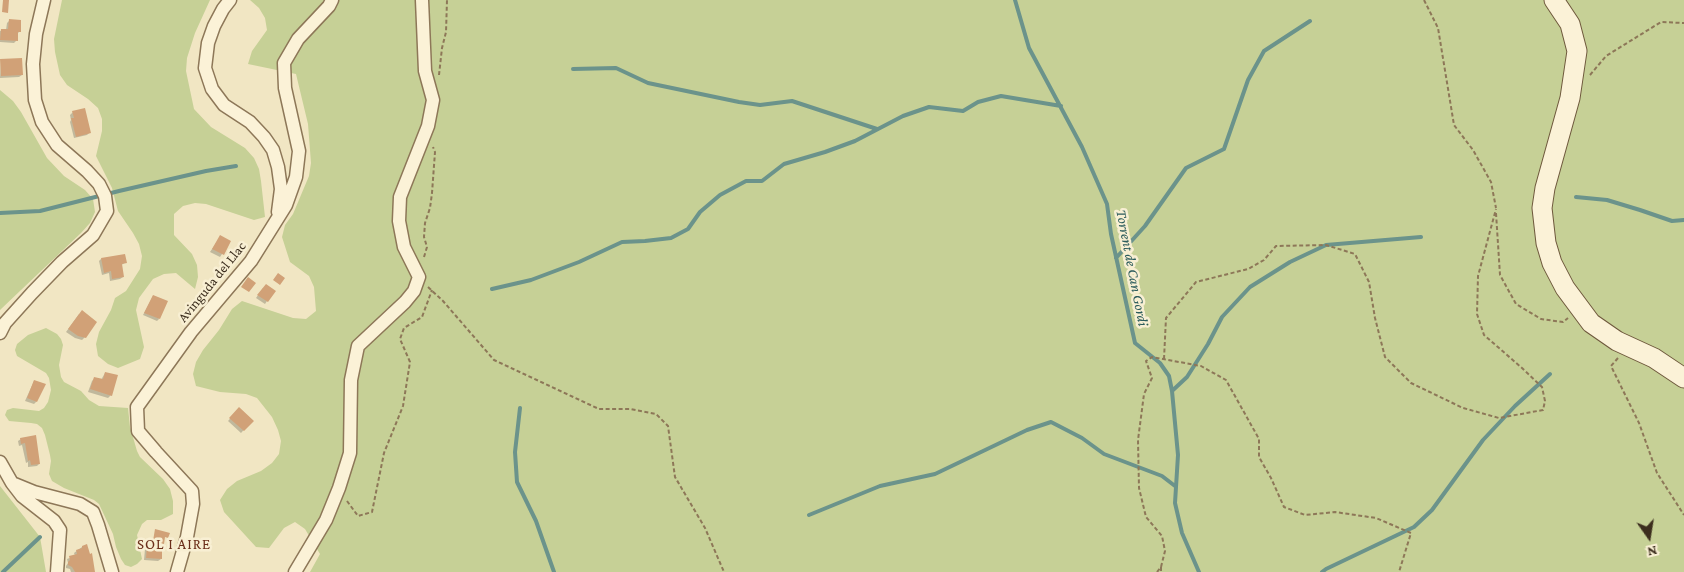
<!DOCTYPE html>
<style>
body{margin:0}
#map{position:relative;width:1684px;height:572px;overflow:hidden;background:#f1e6c3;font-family:"Crimson Pro",serif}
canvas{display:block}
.north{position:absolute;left:1624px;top:512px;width:50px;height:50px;-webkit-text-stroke:4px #f8efd3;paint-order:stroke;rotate:167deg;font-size:14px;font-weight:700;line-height:20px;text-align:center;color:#3c2e1e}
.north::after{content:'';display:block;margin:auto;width:18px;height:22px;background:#3c2e1e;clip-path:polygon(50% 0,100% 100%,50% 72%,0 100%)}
</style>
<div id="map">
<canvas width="1684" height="572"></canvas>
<div class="north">N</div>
</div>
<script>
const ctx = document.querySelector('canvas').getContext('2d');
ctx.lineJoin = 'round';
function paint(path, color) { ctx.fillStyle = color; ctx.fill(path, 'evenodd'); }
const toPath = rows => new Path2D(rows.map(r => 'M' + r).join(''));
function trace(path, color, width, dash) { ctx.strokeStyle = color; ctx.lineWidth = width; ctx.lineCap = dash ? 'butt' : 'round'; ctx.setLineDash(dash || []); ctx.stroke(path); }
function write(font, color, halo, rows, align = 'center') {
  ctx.font = font + ' "Crimson Pro",serif'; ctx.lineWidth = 5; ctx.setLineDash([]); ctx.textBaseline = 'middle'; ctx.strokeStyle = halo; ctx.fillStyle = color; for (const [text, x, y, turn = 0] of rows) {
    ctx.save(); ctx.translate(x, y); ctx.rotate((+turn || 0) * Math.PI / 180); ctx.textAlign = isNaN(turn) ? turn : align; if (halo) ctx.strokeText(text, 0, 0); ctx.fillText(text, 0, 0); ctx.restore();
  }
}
paint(toPath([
 [62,0,210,0,195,33,187,58,186,71,194,109,211,127,245,148,254,158,259,169,261,181,265,217,254,220,206,204,195,203,183,206,174,214,174,235,192,254,197,265,198,277,195,289,176,273,164,274,153,279,139,298,136,310,144,347,140,359,118,368,108,364,98,356,96,344,99,332,111,310,115,298,126,291,140,269,142,256,139,244,133,233,118,211,112,188,96,156,102,131,102,119,98,108,88,99,67,85,60,75,55,52,54,39],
 [250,0,1684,0,1684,572,310,572,320,554,305,529,295,522,284,528,269,548,256,547,224,512,220,500,227,489,237,481,261,471,272,463,279,454,281,441,278,430,272,417,257,398,246,394,220,392,196,386,193,374,196,362,203,350,219,330,232,309,242,301,293,318,306,319,316,311,314,287,309,276,290,262,282,237,285,225,293,214,309,176,311,163,308,124,296,74,248,64,252,51,267,30,265,18,259,8],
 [0,90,13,101,21,112,47,158,64,176,85,190,93,199,95,212,90,223,81,233,0,310],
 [46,328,57,334,61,339,63,345,59,365,61,377,64,382,81,391,89,400,99,406,128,408,130,427,137,451,140,457,163,479,170,489,173,501,173,514,161,520,147,520,142,524,137,535,142,559,137,564,131,567,125,565,121,559,116,547,113,534,99,504,94,500,64,488,52,481,49,474,51,461,50,455,45,435,42,428,37,424,31,423,9,421,5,415,7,410,13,408,39,411,44,408,48,402,51,390,49,378,46,373,17,356,15,350,17,344,28,335],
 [0,486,40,537,46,572,0,572]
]), '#c6d096');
paint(toPath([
 [9,21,19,32,17,34,16,41,14,43,0,42,0,31,6,30,7,23],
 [1,60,22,75,19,77,0,78],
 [73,112,90,132,87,135,74,138,70,122,71,120,70,115],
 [220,237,230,242,220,257,210,252],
 [124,255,126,262,120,266,123,277,120,279,110,281,109,273,102,275,99,261,101,259],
 [263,288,267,301,265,304,256,298],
 [153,296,159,319,157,321,143,315],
 [79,314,85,337,82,340,75,338,66,332],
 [105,373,111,395,108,398,88,392,92,381,94,379,101,380],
 [34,381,36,402,34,404,25,401],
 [239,409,252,421,241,433,228,421],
 [35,437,39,464,37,466,28,467,28,462,26,463,22,445,19,446,18,441,21,439],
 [148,546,161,559,158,561,144,560,145,549],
 [82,547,92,572,71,572,70,569,66,568,66,566,68,563,67,559,75,556,74,553]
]), '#0003');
trace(toPath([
 [1015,0,1029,48,1082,147,1107,204,1111,234,1135,343,1160,363,1169,376,1172,391,1178,455,1175,503,1182,533,1199,572],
 [573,69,616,68,648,83,739,102,760,105,792,101,877,129],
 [1576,197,1607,200,1640,210,1672,221,1684,220],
 [0,213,40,211,119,191,206,171,236,166],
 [1116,258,1145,226,1186,168,1224,149,1248,80,1264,51,1310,21],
 [492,289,531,280,579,262,622,242,645,241,671,238,688,229,700,212,720,195,746,181,762,181,784,164,825,152,855,141,903,116,929,107,963,111,978,102,1001,96,1061,106],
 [1172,391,1187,377,1208,344,1222,317,1250,287,1290,262,1326,245,1421,237],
 [520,408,515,452,517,482,536,521,554,572],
 [809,515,880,486,935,474,1027,430,1051,422,1082,438,1104,454,1162,476,1175,486],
 [3,572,40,537],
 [1322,572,1326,569,1414,527,1432,510,1483,440,1515,406,1550,374]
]), '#6b938b', 4);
paint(toPath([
 [3,0,9,0,8,13,2,12],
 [9,19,21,20,21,32,18,32,18,41,0,40,1,29,8,29],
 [22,58,23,75,1,76,0,59],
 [85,108,91,133,76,137,71,118,74,118,72,111],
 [220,235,231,241,224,255,212,249],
 [125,254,127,263,122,264,124,277,112,279,111,271,104,273,101,258],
 [278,273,285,278,280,285,273,280],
 [248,277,256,283,249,292,241,287],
 [266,284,276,291,268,302,257,295],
 [153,295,168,301,160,319,144,313],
 [82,310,97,322,86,338,78,336,68,329],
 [105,372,118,375,112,396,90,389,94,377,103,379],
 [34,380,46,384,37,402,27,398],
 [239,407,254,421,244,431,229,418],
 [36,435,40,464,31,465,30,460,28,461,25,443,21,444,20,438],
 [155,529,170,533,168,538,165,537,164,544,153,541],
 [87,544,90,554,92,553,95,572,75,572,72,567,68,565,68,562,70,560,69,556,77,554,76,550,82,548,82,546],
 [147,545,162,546,162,559,146,558]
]), '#d1a177');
const minor = toPath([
 [230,0,223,9,214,26,208,43,205,68,212,89,224,105,250,122,264,137,273,150,278,167,281,189,278,212],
 [0,333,5,323,32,293,62,262,93,235,107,211,105,196,99,184,87,171,57,145,42,122,35,100,33,64,36,34,44,0],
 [0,462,12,483,34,492,80,504,93,512,98,525,112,572],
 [12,483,22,496,54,521,60,530,57,572],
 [177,572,187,537,193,504,192,491,156,452,138,431,137,407,191,332,251,261,286,205,296,177,299,151,285,88,284,63,298,39,329,6,332,0],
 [295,572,326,520,339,488,350,453,351,380,358,346,405,302,414,291,419,277,404,247,399,221,400,197,428,126,433,100,425,71,422,0]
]);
const secondary = toPath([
 [1554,0,1570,24,1577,51,1570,98,1545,188,1542,208,1546,243,1552,263,1565,288,1591,323,1617,341,1654,358,1684,378]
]);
trace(minor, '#8d7758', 15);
trace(secondary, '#6e583c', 21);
trace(toPath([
 [1424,0,1438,28,1454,125,1473,150,1491,182,1496,208],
 [439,75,442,48,446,32,447,0],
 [1590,75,1606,56,1661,22,1684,23],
 [1496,213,1500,275,1516,304,1541,319,1563,322,1568,318],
 [424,257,427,247,424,237,425,223,430,208,432,193,435,152,433,147],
 [428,287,443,301,494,360,599,409,630,409,656,414,668,426,675,477,705,528,724,572],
 [1618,358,1611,366,1639,423,1657,473,1684,515],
 [1164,359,1166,318,1196,282,1248,269,1264,260,1276,246,1326,245,1355,254,1369,282,1375,318,1385,357,1411,383,1463,408,1499,418,1543,410,1545,401,1542,387,1522,368,1484,335,1477,314,1478,276,1496,209],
 [347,501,358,516,372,512,384,453,403,406,410,362,400,339,404,328,422,317,432,290],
 [1161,567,1161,572],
 [1157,572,1161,567,1165,551,1162,536,1146,517,1139,488,1138,440,1144,394,1152,378,1146,361,1152,357,1201,366,1226,380,1259,439,1259,457,1271,478,1284,507,1305,515,1335,512,1376,518,1411,533,1399,572]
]), '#8d7758', 2, [4, 2.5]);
trace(minor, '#fbf2d7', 12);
trace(secondary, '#fbf2d7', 19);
write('14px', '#3c2e1e', '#f8efd3', [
 ["Avinguda del Llac",212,282,-51]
]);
write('italic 15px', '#2c5c5c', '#f8efd3', [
 ["Torrent de Can Gordi",1132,268,79]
]);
ctx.letterSpacing = '1px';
write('15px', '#6b2f1a', '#f8efd3', [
 ["SOL I AIRE",174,544]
]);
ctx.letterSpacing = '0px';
</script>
